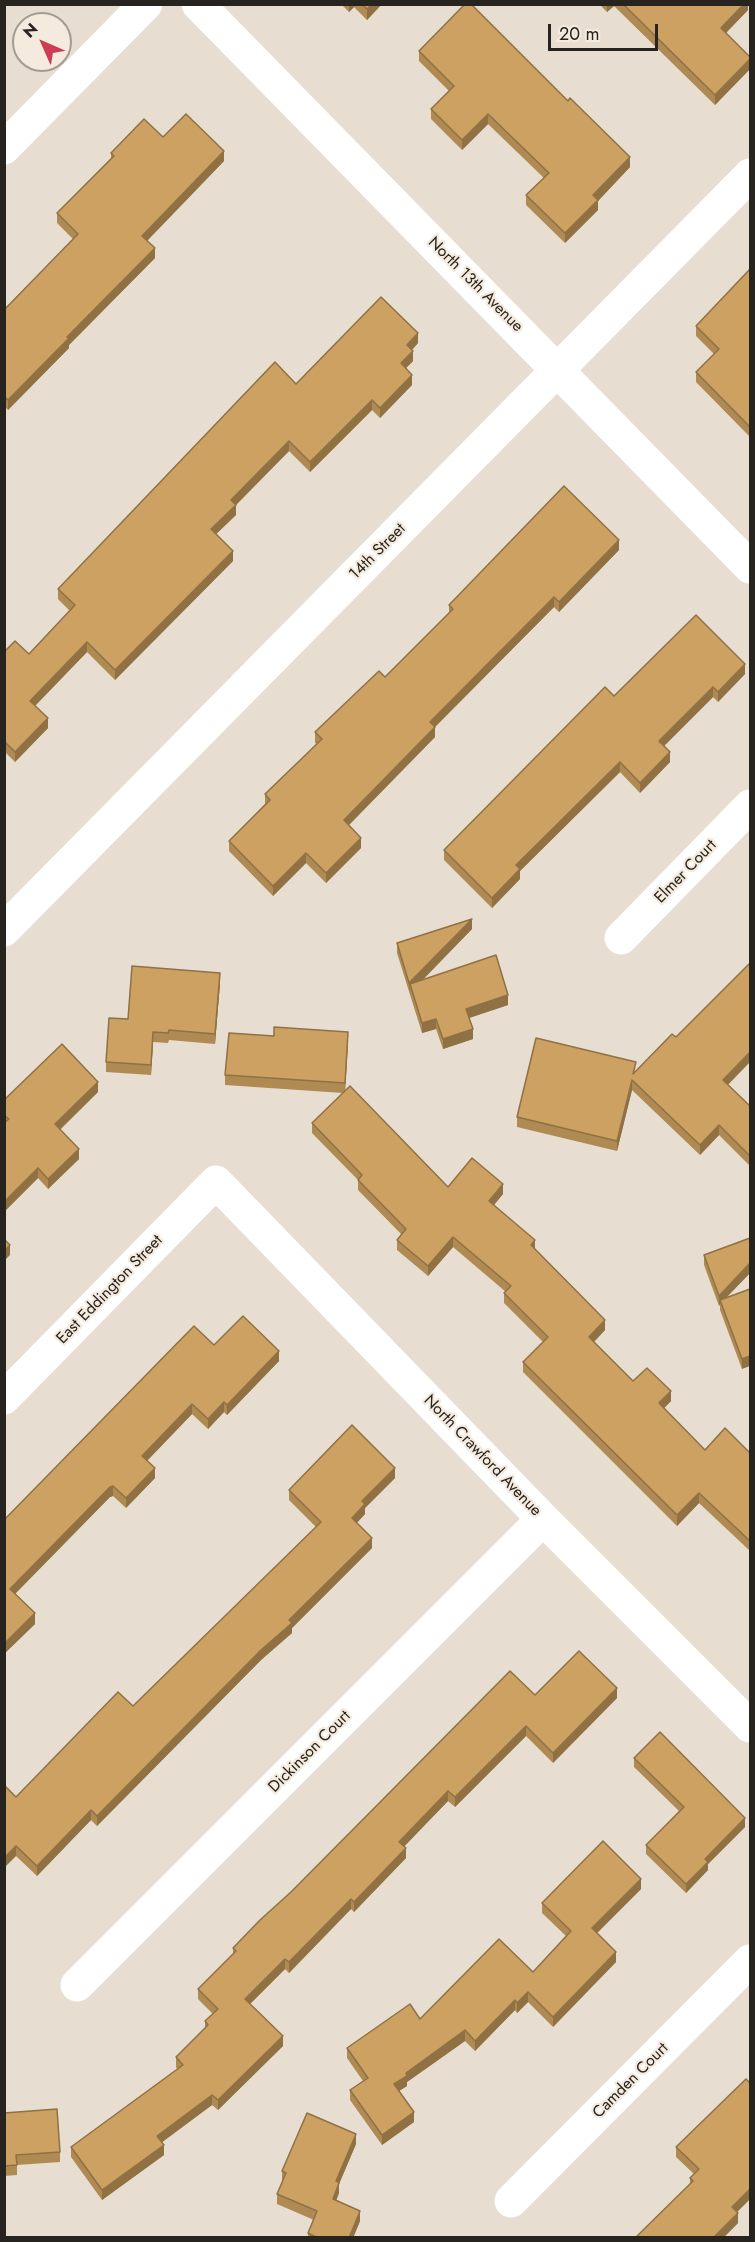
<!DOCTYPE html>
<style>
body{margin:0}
#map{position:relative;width:755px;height:2242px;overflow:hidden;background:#e7ded1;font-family:Jost,sans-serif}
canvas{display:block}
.frame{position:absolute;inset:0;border:6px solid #27231f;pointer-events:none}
.north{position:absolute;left:12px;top:12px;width:60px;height:60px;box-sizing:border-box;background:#f4ebde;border:2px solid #a29b92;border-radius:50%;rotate:315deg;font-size:16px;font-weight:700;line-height:24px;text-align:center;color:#27231f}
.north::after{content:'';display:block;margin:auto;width:21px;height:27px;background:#cc3c55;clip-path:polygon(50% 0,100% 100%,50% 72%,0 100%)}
.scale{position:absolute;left:548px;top:24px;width:110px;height:27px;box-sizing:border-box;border:3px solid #27231f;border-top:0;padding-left:8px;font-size:18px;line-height:21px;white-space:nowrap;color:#27231f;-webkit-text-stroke:4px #f4ebde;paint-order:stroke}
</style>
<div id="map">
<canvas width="755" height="2242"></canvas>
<div class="frame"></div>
<div class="north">N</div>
<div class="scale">20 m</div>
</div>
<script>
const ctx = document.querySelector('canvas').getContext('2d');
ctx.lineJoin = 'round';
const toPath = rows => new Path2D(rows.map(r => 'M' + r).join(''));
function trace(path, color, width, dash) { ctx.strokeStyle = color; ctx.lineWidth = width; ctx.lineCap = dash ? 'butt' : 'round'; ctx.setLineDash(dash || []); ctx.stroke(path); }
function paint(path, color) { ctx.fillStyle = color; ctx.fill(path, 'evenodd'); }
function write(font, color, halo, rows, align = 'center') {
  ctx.font = font + ' Jost,sans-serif'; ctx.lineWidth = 4.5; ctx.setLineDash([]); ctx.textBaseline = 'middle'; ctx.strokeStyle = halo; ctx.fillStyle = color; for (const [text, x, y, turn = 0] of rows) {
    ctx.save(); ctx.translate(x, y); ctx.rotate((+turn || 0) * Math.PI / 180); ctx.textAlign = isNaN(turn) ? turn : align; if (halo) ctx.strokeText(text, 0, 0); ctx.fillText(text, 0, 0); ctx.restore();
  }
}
trace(toPath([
 [198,4,750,567],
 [4,148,146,4],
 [4,930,750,175],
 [621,938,750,806],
 [4,1398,216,1182,543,1519,750,1726],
 [77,1985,543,1519],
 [511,2201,750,1961]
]), '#fff', 33);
paint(toPath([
 [341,4,382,4,367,20,354,7,349,12],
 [599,4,748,4,748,10,726,33,750,57,750,69,715,105,614,6,607,12],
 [419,51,630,167,598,201,598,210,565,243,526,205,526,195,544,178,488,124,462,150,431,119,431,109,449,91,419,61],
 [163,137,224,161,147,241,155,258,69,345,69,348,8,410,4,406,4,310,73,239,57,223,57,213,111,158,111,153],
 [750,269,750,437,696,382,696,372,714,354,696,336,696,326],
 [418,343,412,350,413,361,406,368,412,385,380,418,372,410,310,472,289,451,236,505,236,515,216,534,233,561,115,680,87,652,35,706,48,728,15,762,4,751,4,652,29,654,70,611,58,599,58,589,296,384],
 [619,550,559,612,554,607,435,727,435,737,349,825,361,848,326,883,306,863,273,896,229,851,229,841,265,804,265,794,317,744,315,743,315,732,385,677,449,613,449,605],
 [745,674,718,702,713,697,664,746,670,762,640,793,620,772,520,871,520,879,492,908,444,860,444,850,614,696],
 [472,929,422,980,508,1005,469,1018,473,1039,443,1049,436,1029,422,1033,397,953,397,943],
 [220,983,215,1044,169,1040,168,1043,153,1042,151,1075,106,1072,106,1062,128,1019],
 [348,1042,345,1091,448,1187,503,1194,494,1205,535,1249,605,1330,594,1342,633,1381,671,1401,664,1408,705,1450,750,1453,750,1551,699,1503,677,1526,523,1372,523,1362,543,1342,504,1303,504,1293,506,1292,453,1247,428,1276,397,1250,397,1240,402,1235,358,1190,358,1180,312,1133,312,1123,343,1093,225,1085,225,1075],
 [636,1071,728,1085,750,1106,750,1166,719,1135,700,1155,632,1090,617,1151,517,1127,517,1117],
 [98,1092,60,1130,79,1159,48,1189,38,1178,4,1212,4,1100],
 [704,1255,750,1273,726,1298,750,1289,742,1369,720,1310,720,1304,719,1306,704,1265],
 [214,1345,279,1361,227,1415,224,1412,208,1429,192,1414,147,1461,155,1478,126,1508,113,1496,110,1497,15,1594,35,1624,4,1654,4,1520],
 [395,1478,365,1508,365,1514,357,1523,372,1548,292,1628,292,1633,261,1660,97,1826,91,1820,37,1876,16,1856,16,1797,133,1706,316,1527,289,1500,289,1490],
 [535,1695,617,1698,553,1763,526,1736,455,1807,448,1801,404,1846,406,1858,354,1912,351,1909,289,1973,285,1969,250,2004,283,2046,218,2110,212,2105,162,2142,164,2155,102,2200,71,2157,71,2147,177,2069,176,2067,176,2057,205,2028,205,2021,213,2014,198,1999,198,1989,233,1954,233,1948],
 [634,1758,745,1827,708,1864,708,1870,686,1893,646,1854,646,1845,679,1811,634,1767],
 [641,1889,597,1933,616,1962,553,2027,528,2002,517,2013,515,2010,475,2051,465,2041,407,2082,407,2086,399,2091,414,2122,382,2145,350,2100,350,2090,363,2081,347,2058,347,2048,420,2019,533,1972,566,1936,542,1913,542,1903],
 [4,2113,60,2152,60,2162,17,2165,17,2175,4,2176],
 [356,2144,339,2184,339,2193,336,2200,360,2221,353,2238,308,2238,308,2233,314,2220,277,2204,277,2194,282,2182,282,2171],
 [676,2147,750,2199,737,2212,738,2223,723,2238,635,2238,690,2184,690,2178,694,2174,676,2157]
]), '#af8a53');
paint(toPath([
 [349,4,354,4,354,7,349,12],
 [372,4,382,4,367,20,367,9],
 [607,4,614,4,614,6,607,12],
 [744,4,748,4,748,10,721,38,721,28],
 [750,59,750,69,715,105,715,95],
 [488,114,488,124,462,150,462,140],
 [224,151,224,161,142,246,142,236],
 [630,157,630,167,598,201,598,210,565,243,565,233,593,195],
 [155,248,155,258,69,345,69,348,8,410,8,400,67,337],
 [418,333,418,343,407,355,407,345],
 [413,351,413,361,401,373,401,363],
 [412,375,412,385,380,418,380,408],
 [372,400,372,410,310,472,310,462],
 [289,441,289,451,231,510,231,500],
 [236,505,236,515,211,539,211,529],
 [619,540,619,550,559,612,559,602],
 [233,551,233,561,115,680,115,670],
 [554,597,554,607,430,732,430,722],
 [87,642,87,652,30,711,30,701],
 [745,664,745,674,718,702,718,692],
 [713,687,713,697,659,751,659,741],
 [48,718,48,728,15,762,15,752],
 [435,727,435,737,344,830,344,820],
 [670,752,670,762,640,793,640,783],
 [620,762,620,772,520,871,520,879,492,908,492,898,516,865],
 [361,838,361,848,326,883,326,873],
 [306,853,306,863,273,896,273,886],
 [472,919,472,929,412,991,410,984,409,993,409,983],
 [220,973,220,983,215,1044,215,1034],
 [508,995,508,1005,466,1019,466,1009],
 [436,1019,436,1029,422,1033,422,1023],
 [473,1029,473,1039,443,1049,443,1039],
 [153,1032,153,1042,151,1075,151,1065],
 [348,1032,348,1042,345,1093,345,1083],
 [750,1052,750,1062,723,1090,723,1080],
 [632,1080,632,1090,617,1151,617,1141],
 [98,1082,98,1092,55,1134,55,1124],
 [719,1125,719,1135,700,1155,700,1145],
 [79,1149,79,1159,48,1189,48,1179],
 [38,1168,38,1178,4,1212,4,1202],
 [503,1184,503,1194,489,1211,489,1201],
 [453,1237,453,1247,428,1276,428,1266],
 [535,1240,535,1250,531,1245],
 [10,1245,10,1255,4,1261,4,1251],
 [750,1263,750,1273,721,1303,720,1300,720,1304,719,1306,719,1296],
 [605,1320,605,1330,589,1347,589,1337],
 [279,1351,279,1361,227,1415,227,1405],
 [750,1356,750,1366,742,1369,742,1359],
 [671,1391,671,1401,659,1413,659,1403],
 [224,1402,224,1412,208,1429,208,1419],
 [192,1404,192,1414,142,1466,142,1456],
 [155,1468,155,1478,126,1508,126,1498],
 [395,1468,395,1478,365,1508,365,1514,352,1528,352,1518,362,1501],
 [113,1486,113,1496,110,1497,10,1599,10,1589,110,1487],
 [699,1493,699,1503,677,1526,677,1515],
 [372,1538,372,1548,292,1628,292,1633,261,1660,97,1826,97,1816,289,1620],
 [35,1613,35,1624,4,1654,4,1644],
 [617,1688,617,1698,553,1763,553,1753],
 [526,1726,526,1736,455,1807,455,1797],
 [448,1791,448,1801,399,1852,399,1842],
 [91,1810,91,1820,37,1876,37,1866],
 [745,1818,745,1827,708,1864,708,1870,686,1893,686,1884,705,1859],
 [16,1846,16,1856,4,1868,4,1858],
 [406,1848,406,1858,354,1912,354,1902],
 [641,1879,641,1889,592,1938,592,1928],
 [351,1899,351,1909,289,1973,289,1962],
 [616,1952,616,1962,553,2027,553,2017],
 [285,1959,285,1969,245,2009,245,1999],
 [528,1992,528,2002,517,2013,517,2003],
 [515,2000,515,2010,475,2051,475,2041],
 [465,2030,465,2041,407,2082,407,2086,394,2094,394,2084,406,2073],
 [283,2036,283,2046,218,2110,218,2100],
 [212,2095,212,2105,157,2146,157,2136],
 [414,2112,414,2122,382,2145,382,2135],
 [356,2134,356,2144,339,2184,339,2193,333,2209,333,2199,336,2181],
 [164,2145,164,2155,102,2200,102,2190],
 [750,2189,750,2199,732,2217,732,2207],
 [360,2211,360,2221,353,2238,349,2238],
 [738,2213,738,2223,723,2238,713,2238]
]), '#8f7144');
const building = toPath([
 [362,4,372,4,367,9,362,4],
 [465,4,471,4,568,101,570,98,630,157,593,195,598,200,565,233,526,195,549,173,488,114,462,140,431,109,454,86,419,51,465,4],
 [623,4,744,4,721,28,750,57,750,59,715,95,623,4],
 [186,114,224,151,142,236,155,248,67,337,69,338,8,400,4,396,4,310,78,234,57,213,114,156,111,153,144,119,163,137,186,114],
 [750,269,750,427,696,372,719,349,696,326,750,269],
 [381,297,418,333,407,345,413,351,401,363,412,375,380,408,372,400,310,462,289,441,231,500,236,505,211,529,233,551,115,670,87,642,30,701,48,718,15,752,4,741,4,652,15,641,29,654,75,605,58,589,275,362,296,384,381,297],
 [564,486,619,540,559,602,554,597,430,722,435,727,344,820,361,838,326,873,306,853,273,886,229,841,270,800,265,794,322,739,315,732,379,671,385,677,453,609,449,605,564,486],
 [696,615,745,664,718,692,713,687,659,741,670,752,640,783,620,762,516,865,520,869,492,898,444,850,605,687,614,696,696,615],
 [472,919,409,983,397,943,472,919],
 [496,955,508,995,466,1009,473,1029,443,1039,436,1019,422,1023,410,984,496,955],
 [750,963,750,1052,723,1080,750,1106,750,1156,719,1125,700,1145,632,1080,617,1141,517,1117,536,1038,636,1062,633,1074,672,1034,676,1037,750,963],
 [132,966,220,973,215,1034,169,1030,168,1033,153,1032,151,1065,106,1062,109,1018,128,1019,132,966],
 [274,1027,348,1032,345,1083,225,1075,229,1033,274,1036,274,1027],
 [62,1044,98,1082,55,1124,79,1149,48,1179,38,1168,4,1202,4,1123,9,1119,4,1115,4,1100,62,1044],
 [350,1086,448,1187,472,1158,503,1184,489,1201,535,1240,531,1245,605,1320,589,1337,633,1381,647,1368,671,1391,659,1403,705,1450,725,1428,750,1453,750,1541,699,1493,677,1515,523,1362,548,1337,504,1293,511,1286,453,1237,428,1266,397,1240,406,1229,358,1180,362,1175,312,1123,350,1086],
 [750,1238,750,1263,719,1296,704,1255,750,1238],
 [4,1239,10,1245,4,1251,4,1239],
 [750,1289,750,1356,742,1359,720,1300,750,1289],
 [243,1316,279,1351,227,1405,224,1402,208,1419,192,1404,142,1456,155,1468,126,1498,113,1486,110,1487,10,1589,35,1613,4,1644,4,1520,194,1326,214,1345,243,1316],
 [352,1425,395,1468,362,1501,365,1504,352,1518,372,1538,289,1620,292,1623,261,1650,97,1816,91,1810,37,1866,16,1846,4,1858,4,1787,5,1786,16,1797,118,1692,133,1706,321,1522,289,1490,352,1425],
 [579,1651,617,1688,553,1753,526,1726,455,1797,448,1791,399,1842,406,1848,354,1902,351,1899,289,1962,285,1959,245,1999,283,2036,218,2100,212,2095,157,2136,164,2145,102,2190,71,2147,183,2065,176,2057,208,2025,205,2021,218,2009,198,1989,236,1951,233,1948,260,1920,291,1892,510,1671,535,1695,579,1651],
 [660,1732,745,1818,705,1859,708,1862,686,1884,646,1845,684,1807,634,1758,660,1732],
 [603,1841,641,1879,592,1928,616,1952,553,2017,528,1992,517,2003,515,2000,475,2041,465,2030,406,2073,407,2076,394,2084,414,2112,382,2135,350,2090,368,2078,347,2048,410,2004,420,2019,499,1939,533,1972,571,1931,542,1903,603,1841],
 [746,2079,750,2083,750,2189,732,2207,738,2213,713,2238,635,2238,693,2181,690,2178,699,2169,676,2147,746,2079],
 [57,2109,60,2152,16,2155,17,2165,4,2166,4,2113,57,2109],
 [307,2113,356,2134,336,2181,339,2183,333,2199,360,2211,349,2238,318,2238,308,2233,317,2211,277,2194,286,2173,282,2171,307,2113]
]);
paint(building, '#cca161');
trace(building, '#8f7144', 1.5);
write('16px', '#27231f', '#f4ebde', [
 ["North 13th Avenue",475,285,45],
 ["14th Street",378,552,-45],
 ["Elmer Court",686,872,-46],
 ["East Eddington Street",110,1290,-46],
 ["North Crawford Avenue",482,1456,46],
 ["Dickinson Court",310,1752,-45],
 ["Camden Court",631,2081,-45]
]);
</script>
